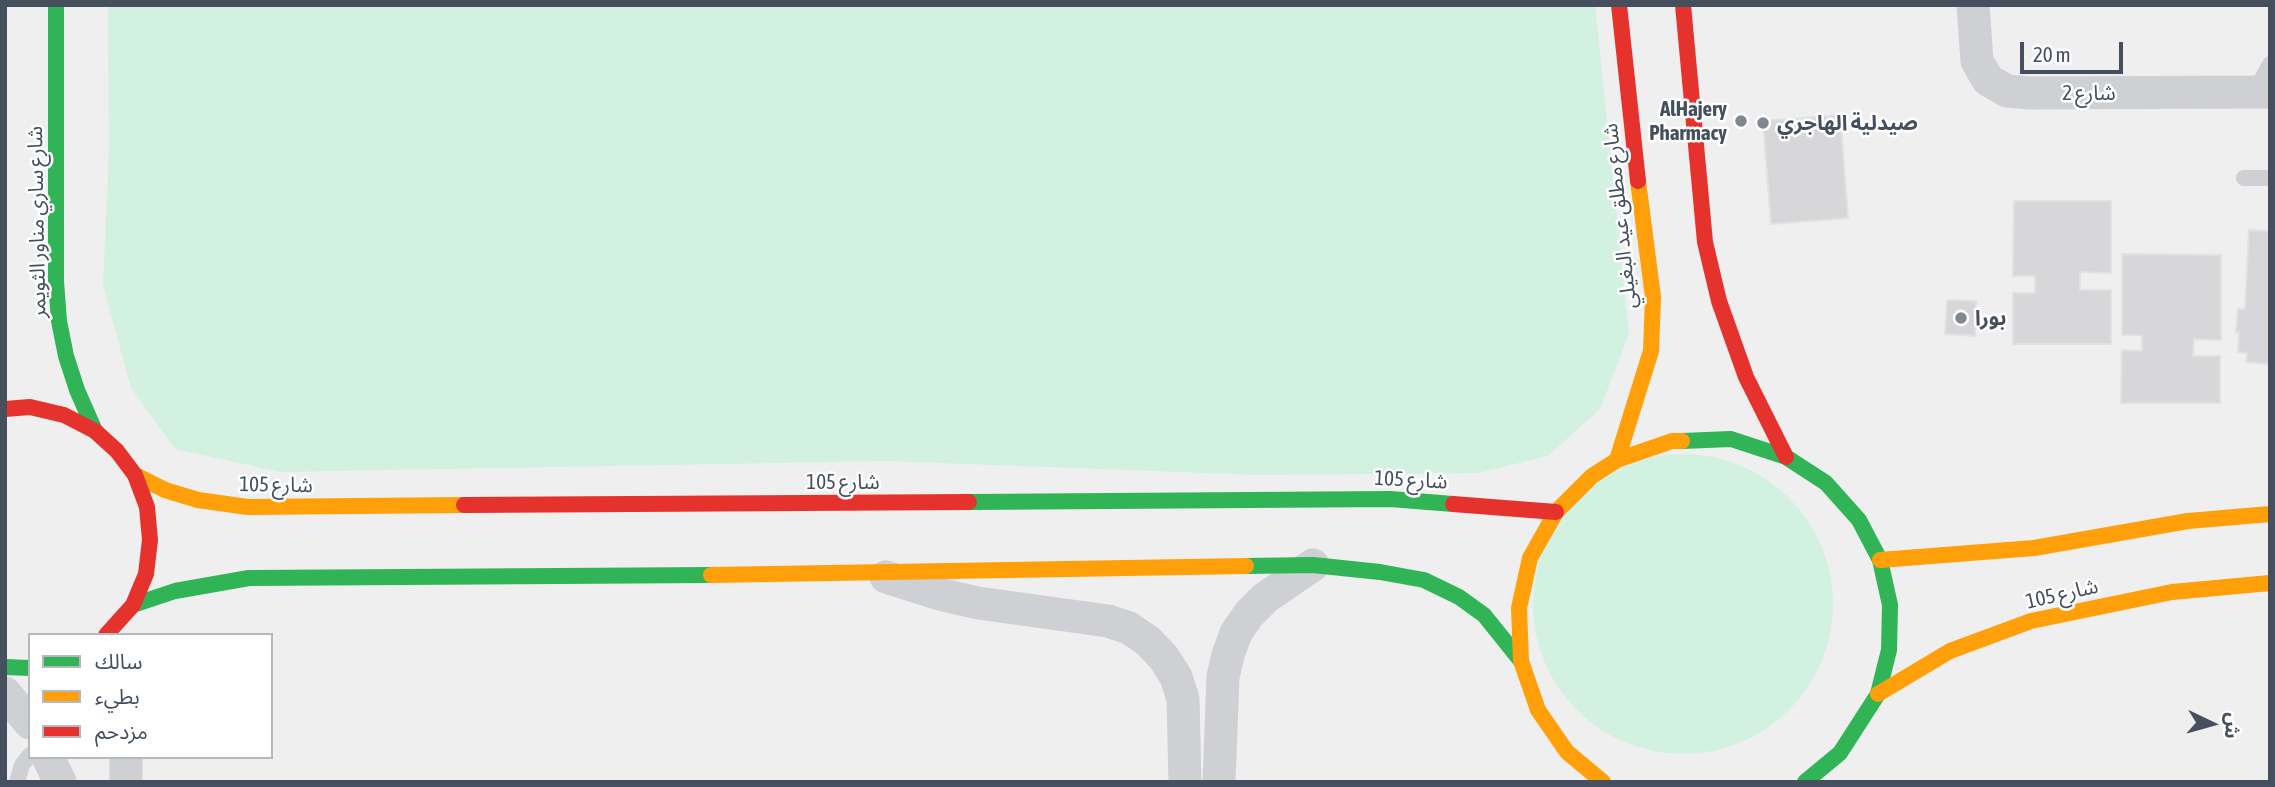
<!DOCTYPE html>
<meta charset="utf-8">
<style>
body{margin:0}
#map{position:relative;width:2275px;height:787px;overflow:hidden;background:#f0efef;font-family:"Asap Condensed","Noto Sans Arabic",sans-serif}
canvas{display:block}
.frame{position:absolute;inset:0;border:7px solid #454f5e;pointer-events:none}
.legend{position:absolute;left:28px;top:633px;width:245px;height:126px;box-sizing:border-box;background:#fff;border:2px solid #b5b9bf;margin:0;padding:9px 12px;list-style:none;font-size:21px;color:#454f5e}
.legend li{display:flex;align-items:center;gap:14px;height:35px}
.legend b{width:35px;border:2px solid #b5b9bf}
.north{position:absolute;left:2177px;top:689px;width:70px;height:70px;-webkit-text-stroke:5px #fff;paint-order:stroke;rotate:95deg;font-size:19px;font-weight:700;line-height:28px;text-align:center;color:#454f5e}
.north::after{content:'';display:block;margin:auto;width:24px;height:32px;background:#454f5e;clip-path:polygon(50% 0,100% 100%,50% 72%,0 100%)}
.scale{position:absolute;left:2020px;top:42px;width:103px;height:32px;box-sizing:border-box;border:4px solid #454f5e;border-top:0;padding-left:9px;font-size:21px;line-height:24px;white-space:nowrap;color:#454f5e;-webkit-text-stroke:5px #fff;paint-order:stroke}
</style>
<div id="map">
<canvas width="2275" height="787"></canvas>
<div class="frame"></div>
<ul class="legend">
<li><b style="height:9px;background:#30b455"></b>سالك</li>
<li><b style="height:9px;background:#ff9f0a"></b>بطيء</li>
<li><b style="height:9px;background:#e5322d"></b>مزدحم</li>
</ul>
<div class="north">ش</div>
<div class="scale">20 m</div>
</div>
<script>
const ctx = document.querySelector('canvas').getContext('2d');
ctx.lineJoin = 'round';
function paint(path, color) { ctx.fillStyle = color; ctx.fill(path, 'evenodd'); }
const toPath = rows => new Path2D(rows.map(r => 'M' + r).join(''));
function trace(path, color, width, dash) { ctx.strokeStyle = color; ctx.lineWidth = width; ctx.lineCap = dash ? 'butt' : 'round'; ctx.setLineDash(dash || []); ctx.stroke(path); }
function write(font, color, halo, rows, align = 'center') {
  ctx.font = font + ' "Asap Condensed","Noto Sans Arabic",sans-serif'; ctx.lineWidth = 5; ctx.setLineDash([]); ctx.textBaseline = 'middle'; ctx.strokeStyle = halo; ctx.fillStyle = color; for (const [text, x, y, turn = 0] of rows) {
    ctx.save(); ctx.translate(x, y); ctx.rotate((+turn || 0) * Math.PI / 180); ctx.textAlign = isNaN(turn) ? turn : align; if (halo) ctx.strokeText(text, 0, 0); ctx.fillText(text, 0, 0); ctx.restore();
  }
}
paint(toPath([
 [108,5,1595,5,1629,334,1600,409,1548,456,1478,473,1258,475,887,461,280,472,175,449,131,388,103,285,109,149],
 '1533 604a150 150 0 1 1 300 0a150 150 0 1 1-300 0Z'
]), '#d2f1e1');
const building = toPath([
 [1840,115,1848,218,1771,224,1763,121,1840,115],
 [2014,201,2111,201,2111,273,2080,272,2080,290,2111,290,2111,344,2013,344,2013,293,2035,293,2035,276,2013,276,2014,201],
 [2249,230,2270,231,2270,364,2246,362,2247,353,2238,352,2239,332,2236,333,2238,309,2245,309,2249,230],
 [2122,254,2221,255,2221,340,2194,339,2193,356,2220,356,2220,403,2121,403,2122,350,2142,351,2142,335,2122,335,2122,254],
 [1947,300,1976,301,1975,336,1945,334,1947,300]
]);
paint(building, '#d7d7d9');
trace(building, '#e1e1e2', 2);
trace(toPath([
 [2255,92,2270,64],
 [2244,178,2270,178],
 [17,782,22,765,30,755]
]), '#ced0d4', 16);
trace(toPath([
 [1973,5,1977,61,1988,80,2007,91,2029,93,2270,92],
 [886,577,943,595,978,603,1108,621,1129,628,1148,641,1164,658,1176,677,1183,699,1185,782],
 [5,693,30,723],
 [48,757,60,782],
 [126,757,126,782],
 [1219,782,1223,677,1228,655,1236,633,1249,614,1265,598,1313,565]
]), '#ced0d4', 33);
trace(toPath([
 [56,5,56,281,59,321,66,356,77,390,95,431],
 [1682,441,1731,439,1786,457,1826,483,1859,520,1880,560,1890,605,1889,650,1878,694,1840,753,1805,782],
 [969,502,1390,499,1453,504],
 [1246,566,1313,565,1380,572,1424,580,1459,597,1484,615,1521,661],
 [133,605,175,591,249,578,711,575],
 [5,667,30,668]
]), '#30b455', 16);
trace(toPath([
 [1617,460,1651,351,1653,297,1638,181],
 [135,475,165,490,198,500,248,507,464,505],
 [1880,560,2034,548,2188,521,2270,514],
 [711,575,1246,566],
 [1878,694,1950,651,2031,621,2172,592,2270,583],
 [1603,782,1567,752,1538,710,1521,661,1519,608,1530,558,1556,512,1592,476,1617,460,1672,441,1682,441]
]), '#ff9f0a', 16);
trace(toPath([
 [1619,5,1638,181],
 [1683,5,1705,242,1719,301,1746,377,1786,457],
 [5,409,30,407,64,415,95,431,117,451,135,475,147,507,150,540,146,574,133,605,106,635],
 [1453,504,1556,512],
 [464,505,969,502]
]), '#e5322d', 16);
for (const [x, y, r, color] of [
 [1741,121,7,"#818791"],
 [1763,123,7,"#818791"],
 [1961,318,7,"#818791"]
]) { const dot = new Path2D(); dot.arc(x, y, r, 0, 2 * Math.PI); ctx.fillStyle = color; ctx.fill(dot); trace(dot, '#fff', 2.5); }
write('21px', '#454f5e', '#fff', [
 ["شارع 2",2089,93],
 ["شارع مطلق عيد البغيلي",1620,216,-96],
 ["شارع ساري مناور الثويمر",37,222,-91],
 ["شارع 105",1411,480,3],
 ["شارع 105",843,482],
 ["شارع 105",276,485,1],
 ["شارع 105",2062,594,-13]
]);
write('bold 21px', '#454f5e', '#fff', [
 ["AlHajery",1727,109,"right"],
 ["Pharmacy",1727,133,"right"],
 ["صيدلية الهاجري",1777,123],
 ["بورا",1975,318]
], 'left');
</script>
